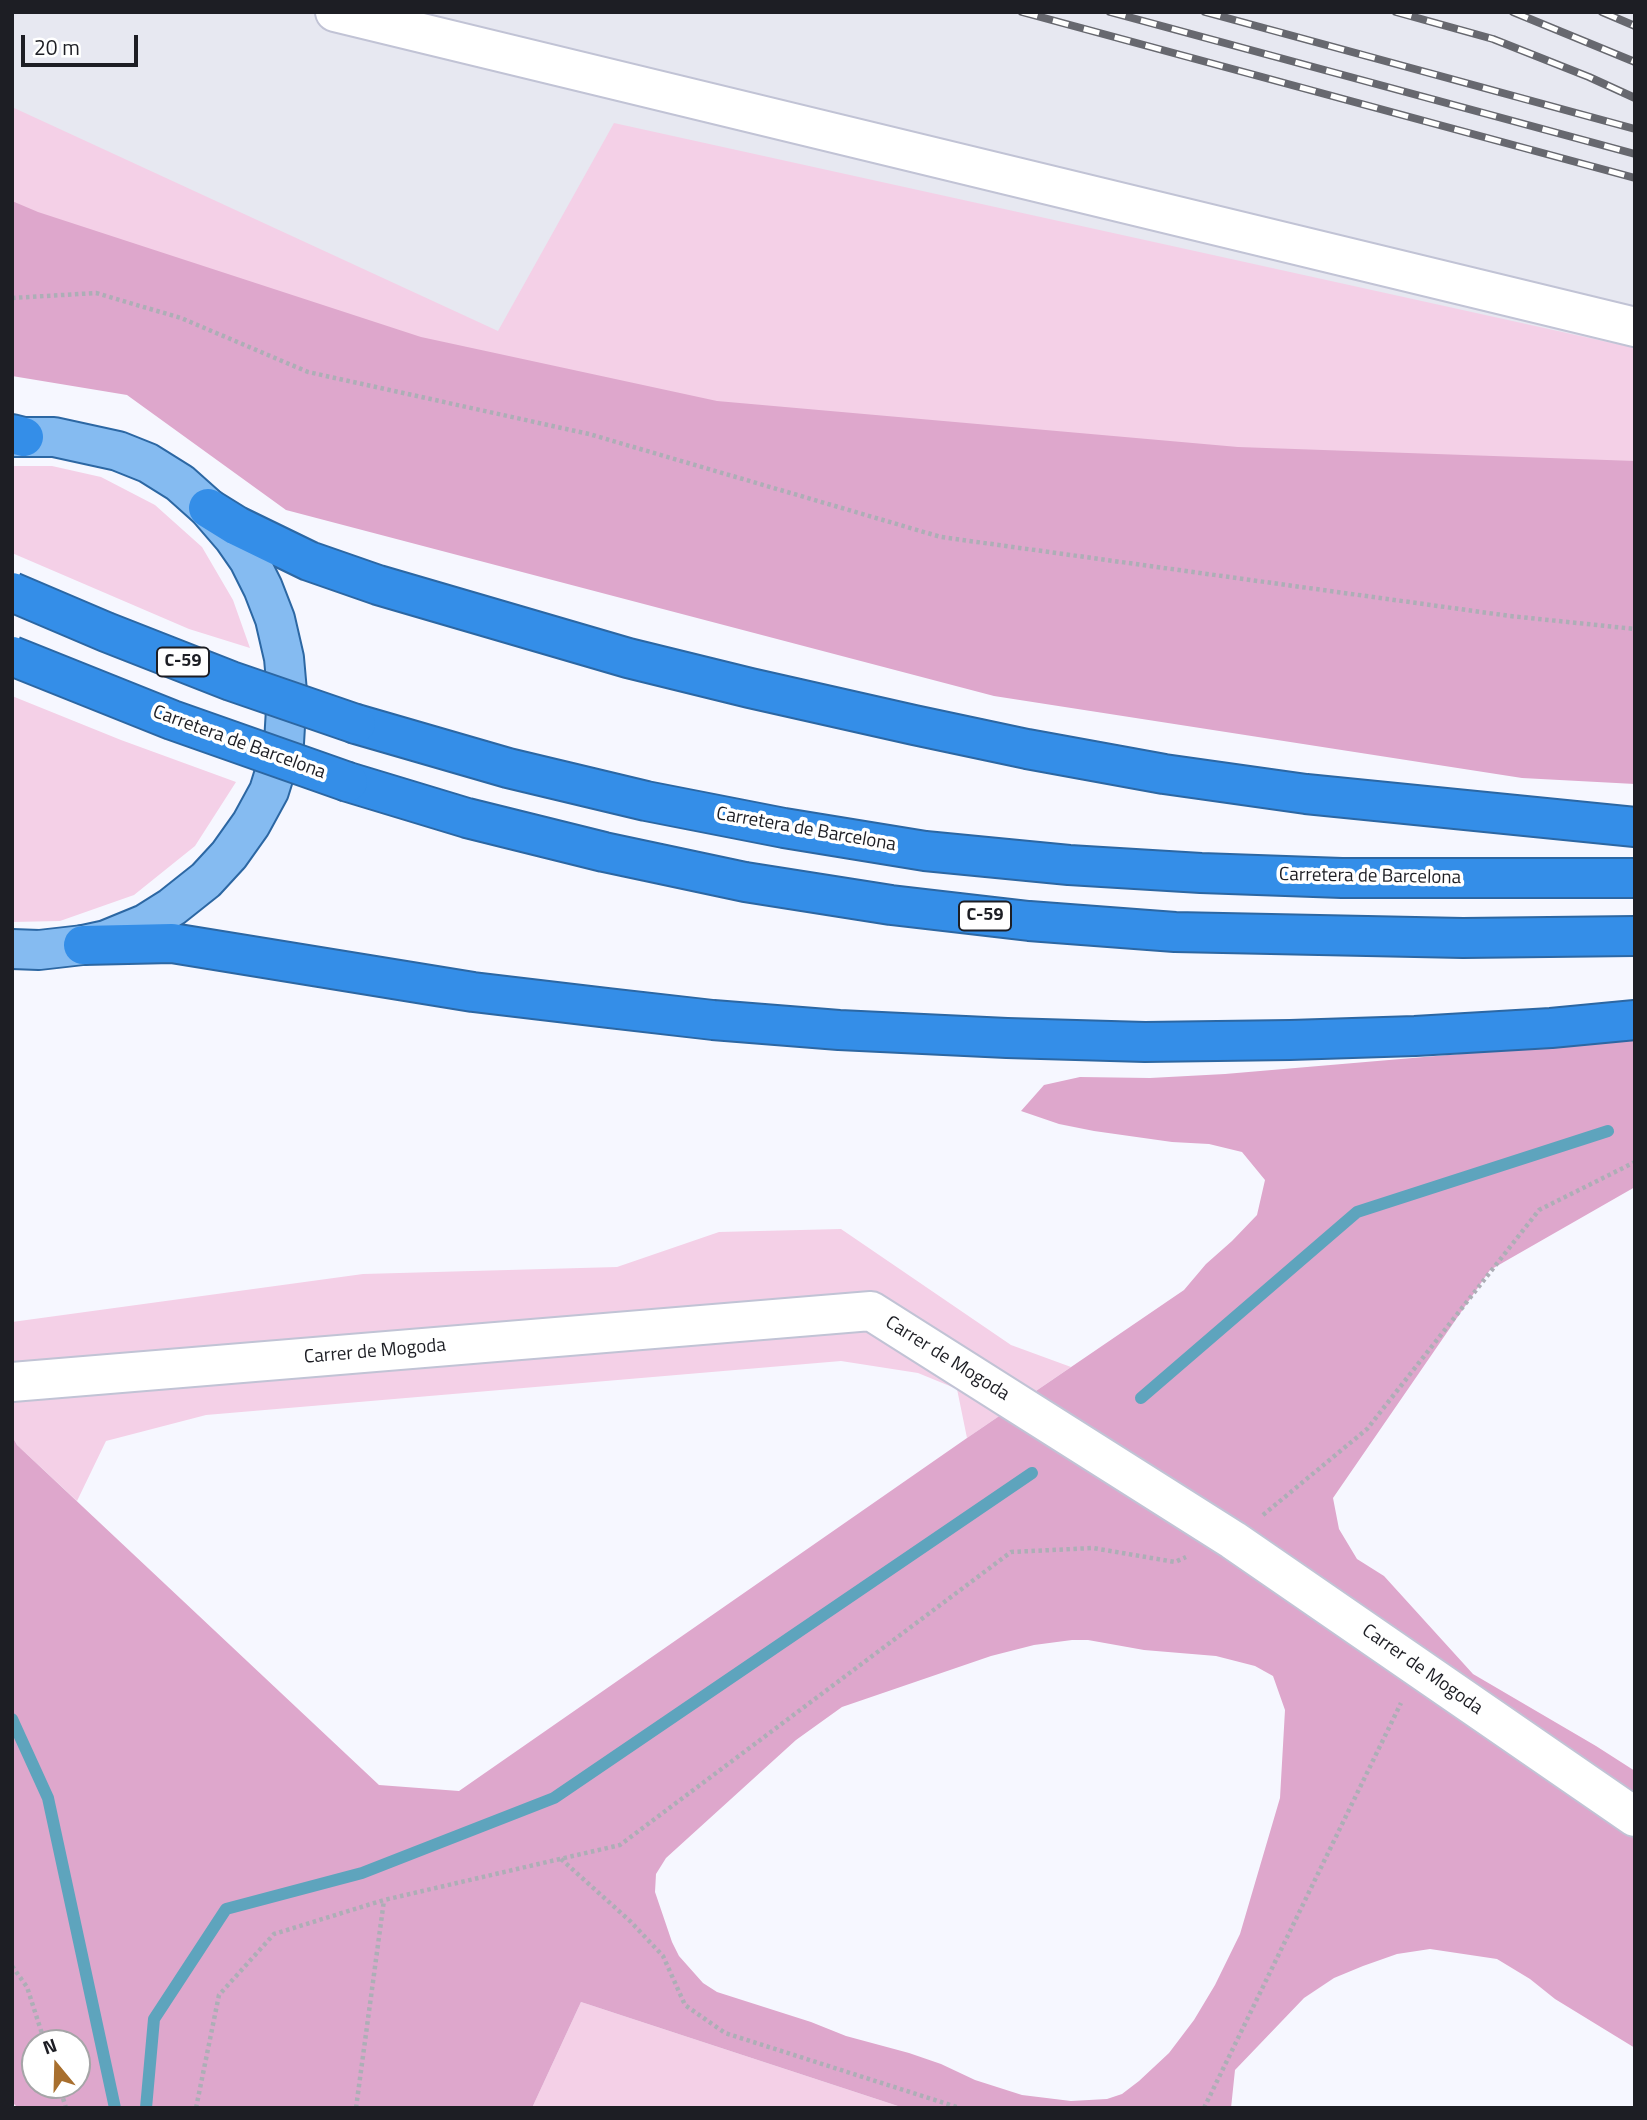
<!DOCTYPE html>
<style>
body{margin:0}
#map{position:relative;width:1647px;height:2120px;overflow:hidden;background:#f6f7ff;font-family:"Titillium Web",sans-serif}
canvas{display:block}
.frame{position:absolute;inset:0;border:14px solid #1d1e24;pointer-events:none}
.north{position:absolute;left:21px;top:2029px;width:70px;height:70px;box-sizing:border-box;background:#fff;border:2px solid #a5a5a7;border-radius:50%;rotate:341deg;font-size:19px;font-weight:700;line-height:28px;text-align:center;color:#1d1e24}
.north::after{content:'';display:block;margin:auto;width:24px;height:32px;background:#a86f2e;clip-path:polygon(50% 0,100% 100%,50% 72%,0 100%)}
.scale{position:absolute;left:21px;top:35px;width:117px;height:32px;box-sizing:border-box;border:4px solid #1d1e24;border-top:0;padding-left:9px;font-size:21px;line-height:24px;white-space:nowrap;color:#1d1e24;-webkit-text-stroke:5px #fff;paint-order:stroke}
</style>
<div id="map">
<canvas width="1647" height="2120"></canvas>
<div class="frame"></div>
<div class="north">N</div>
<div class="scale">20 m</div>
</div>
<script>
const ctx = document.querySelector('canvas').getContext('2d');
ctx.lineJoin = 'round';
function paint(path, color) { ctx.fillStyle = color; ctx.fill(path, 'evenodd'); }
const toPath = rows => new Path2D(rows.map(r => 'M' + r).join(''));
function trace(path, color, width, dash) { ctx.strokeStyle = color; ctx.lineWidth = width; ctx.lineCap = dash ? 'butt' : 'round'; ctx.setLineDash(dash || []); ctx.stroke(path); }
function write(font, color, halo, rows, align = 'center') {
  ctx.font = font + ' "Titillium Web",sans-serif'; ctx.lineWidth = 7; ctx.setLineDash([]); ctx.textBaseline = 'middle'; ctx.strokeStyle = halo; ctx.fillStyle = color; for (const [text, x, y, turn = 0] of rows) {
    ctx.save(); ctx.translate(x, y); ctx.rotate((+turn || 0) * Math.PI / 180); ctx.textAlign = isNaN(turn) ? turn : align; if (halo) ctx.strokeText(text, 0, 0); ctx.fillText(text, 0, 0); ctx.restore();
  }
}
paint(toPath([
 [12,12,1635,12,1635,474,1022,458,12,219]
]), '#e7e8f1');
paint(toPath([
 [12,107,498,331,614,123,1635,348,1635,474,1022,458,558,390,12,219],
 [12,466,52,466,101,477,155,505,202,547,233,600,250,648,189,629,12,553],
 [12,696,121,740,236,782,195,846,134,895,60,921,12,922],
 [841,1229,1011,1345,1071,1367,967,1438,957,1389,918,1373,841,1361,206,1415,106,1441,77,1501,17,1445,12,1436,12,1322,363,1274,617,1267,719,1232],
 [581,2002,904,2108,532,2108]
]), '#f4d0e7');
paint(toPath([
 [12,201,38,212,421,337,717,401,1238,447,1635,461,1635,784,1522,778,994,696,286,510,127,395,12,376],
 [1635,1039,1635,1187,1490,1270,1333,1498,1339,1529,1357,1559,1384,1576,1473,1674,1596,1746,1635,1771,1635,2048,1555,1999,1530,1979,1497,1959,1430,1949,1397,1954,1363,1966,1334,1978,1304,1998,1235,2070,1231,2108,904,2108,581,2002,532,2108,18,2108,12,2102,12,1436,17,1445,379,1785,459,1791,967,1438,1184,1290,1206,1264,1232,1241,1257,1215,1265,1180,1242,1152,1209,1144,1172,1142,1094,1131,1059,1124,1021,1111,1044,1085,1080,1077,1150,1078,1225,1074],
 [1072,1640,1088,1640,1144,1650,1216,1656,1255,1666,1273,1676,1285,1710,1280,1798,1240,1934,1215,1985,1194,2020,1169,2053,1139,2081,1122,2094,1107,2099,1071,2101,1022,2095,975,2080,941,2064,909,2053,846,2036,811,2022,717,1992,703,1983,679,1956,672,1942,655,1892,656,1874,666,1858,796,1740,842,1707,991,1656,1034,1645],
 [35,2043,77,2043,77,2085,35,2085]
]), '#dea7cc');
trace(toPath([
 [1141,1398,1357,1212,1608,1131],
 [12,1719,48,1798,115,2108],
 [146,2108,154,2019,226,1909,362,1873,554,1798,1032,1473]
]), '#5ea4bd', 12);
const minor = toPath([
 [335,12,1635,327],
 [12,1382,871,1311,1233,1540,1635,1817]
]);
const major = toPath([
 [12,437,54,437,118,451,148,463,180,483,208,508,233,537,249,560,263,588,275,619,284,658,287,692,284,743,269,791,251,824,229,855,206,880,172,907,145,924,106,940,83,945,39,950,12,949]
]);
const highway = toPath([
 [12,434,24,437],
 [208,508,237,526,309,561,378,585,628,658,750,688,914,725,1027,749,1164,774,1306,794,1635,827],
 [356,724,508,768,646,801,784,828,925,851,1069,865,1201,873,1342,878,1635,878],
 [348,782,467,818,604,852,745,882,891,905,1029,921,1175,932,1463,938,1635,936],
 [83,945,172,943,473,992,608,1008,713,1020,839,1030,1007,1038,1145,1042,1290,1040,1415,1036,1551,1028,1635,1020]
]);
trace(minor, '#c1c3d5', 42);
trace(major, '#2c67a3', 42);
trace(highway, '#2c67a3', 42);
trace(toPath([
 [12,298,96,293,181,318,308,372,589,434,941,537,1510,616,1635,629],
 [1263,1515,1367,1429,1539,1210,1635,1162],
 [561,1859,630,1921,663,1956,685,2005,725,2033,960,2108],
 [12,1966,27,1987,45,2043],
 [59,2085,66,2108],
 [196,2108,219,1995,274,1934,384,1900,620,1845,1011,1552,1093,1548,1175,1562,1186,1557],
 [356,2108,384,1900],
 [1204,2108,1401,1703]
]), '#adaeb6', 4.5, [3.5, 3.5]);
trace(minor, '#fff', 38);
trace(major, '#85bbf1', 38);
trace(highway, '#348ee8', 38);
const rail = toPath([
 [1022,12,1635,178],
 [1110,12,1635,154],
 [1205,12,1635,129],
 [1396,12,1493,39,1589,77,1635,98],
 [1513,12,1635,62],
 [1602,12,1635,26]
]);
trace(rail, '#67686f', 8);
trace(rail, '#fff', 5, [16]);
const highwayBridge = toPath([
 [12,592,106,632,231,681,356,724],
 [12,656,172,720,348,782]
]);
trace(highwayBridge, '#2c67a3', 42, []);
trace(highwayBridge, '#348ee8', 38);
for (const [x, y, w] of [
 [183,662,52],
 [985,916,52]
]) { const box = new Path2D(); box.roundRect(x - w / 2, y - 14.5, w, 29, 5); ctx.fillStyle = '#fff'; ctx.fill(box); trace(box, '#1d1e24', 2); }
write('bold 18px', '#1d1e24', null, [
 ["C-59",183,662],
 ["C-59",985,916]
]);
write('19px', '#1d1e24', '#fff', [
 ["Carretera de Barcelona",239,743,20],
 ["Carretera de Barcelona",806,830,10],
 ["Carretera de Barcelona",1370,877,1],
 ["Carrer de Mogoda",375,1352,-5],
 ["Carrer de Mogoda",947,1359,32],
 ["Carrer de Mogoda",1422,1670,35]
]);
</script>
